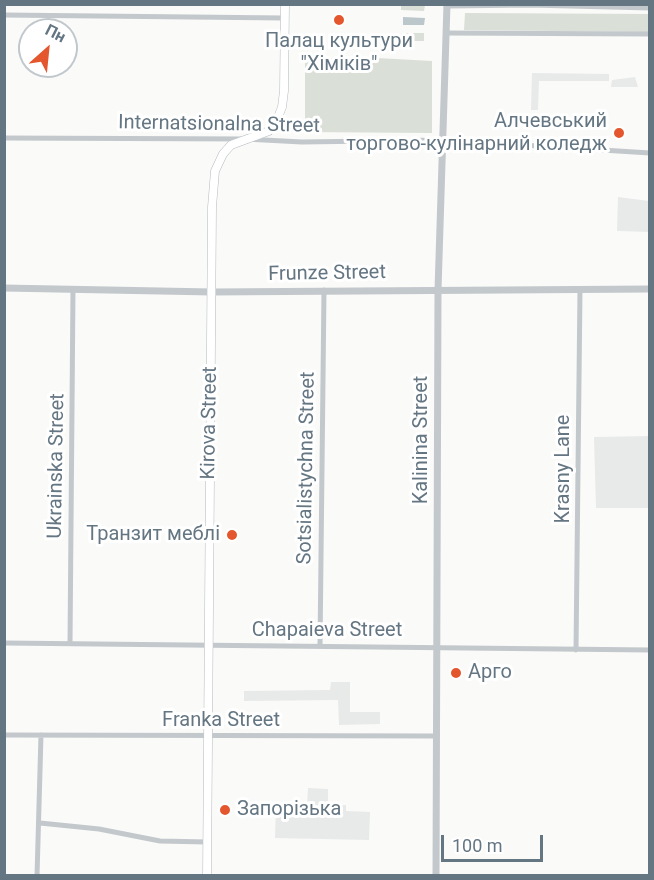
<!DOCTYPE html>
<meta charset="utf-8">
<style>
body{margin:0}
#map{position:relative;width:654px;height:880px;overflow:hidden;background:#fafaf8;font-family:Roboto,sans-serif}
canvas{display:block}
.frame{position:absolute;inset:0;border:6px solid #657683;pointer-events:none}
.north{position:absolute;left:18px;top:18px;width:60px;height:60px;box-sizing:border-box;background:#fff;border:2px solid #c1c8cd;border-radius:50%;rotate:27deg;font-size:16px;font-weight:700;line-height:24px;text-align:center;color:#657683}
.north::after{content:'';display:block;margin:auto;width:21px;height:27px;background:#e4572e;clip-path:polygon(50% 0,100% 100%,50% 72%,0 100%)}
.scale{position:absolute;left:441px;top:835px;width:102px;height:27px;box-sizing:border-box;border:3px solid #657683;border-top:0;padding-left:8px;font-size:18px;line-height:21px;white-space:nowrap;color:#657683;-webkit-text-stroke:4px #fff;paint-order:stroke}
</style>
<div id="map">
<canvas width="654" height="880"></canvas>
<div class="frame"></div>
<div class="north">Пн</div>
<div class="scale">100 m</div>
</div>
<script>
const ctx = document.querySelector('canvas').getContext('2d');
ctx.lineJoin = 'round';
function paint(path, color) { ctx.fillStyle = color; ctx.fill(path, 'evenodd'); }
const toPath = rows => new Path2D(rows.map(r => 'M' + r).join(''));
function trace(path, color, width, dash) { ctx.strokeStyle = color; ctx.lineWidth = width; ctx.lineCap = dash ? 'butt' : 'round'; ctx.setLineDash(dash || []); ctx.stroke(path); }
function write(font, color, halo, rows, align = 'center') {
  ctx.font = font + ' Roboto,sans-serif'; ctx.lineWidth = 6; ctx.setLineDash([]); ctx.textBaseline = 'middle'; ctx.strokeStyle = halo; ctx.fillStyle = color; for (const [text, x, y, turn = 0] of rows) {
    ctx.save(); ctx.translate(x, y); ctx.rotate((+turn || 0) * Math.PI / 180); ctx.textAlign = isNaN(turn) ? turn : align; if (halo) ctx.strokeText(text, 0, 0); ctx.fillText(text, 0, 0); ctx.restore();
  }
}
paint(toPath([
 [532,73,609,74,609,81,539,81,538,110,531,110],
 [635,77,638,87,611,87,612,80],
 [618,197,649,201,649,232,617,231],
 [649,436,649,508,596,508,594,437],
 [331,682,350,682,350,712,380,712,380,724,339,725,338,700,244,701,244,691,330,690],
 [308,788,328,789,328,805,346,805,346,811,370,812,369,840,275,838,276,805,307,806]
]), '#e8e9e9');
paint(toPath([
 [401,5,425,5,424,11,401,10],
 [465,13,649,14,649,32,464,30],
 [401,33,424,33,424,41,401,41],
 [377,58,432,61,432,133,305,132,305,59]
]), '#dadfd7');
paint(toPath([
 [403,17,425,18,424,25,403,25]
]), '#bbc7cb');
const secondary = toPath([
 [207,876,212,207,215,171,223,154,231,145,269,131,277,120,282,107,284,91,285,4]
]);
trace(secondary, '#b3babf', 9);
trace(toPath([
 [447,6,530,5,650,8],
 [4,15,284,18],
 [446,33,650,34],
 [4,138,245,139,302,142,442,140,650,153],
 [4,643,650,650],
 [70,643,73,289],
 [320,646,324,290],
 [576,650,580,289],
 [4,735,437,736],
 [40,823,99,829,160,841,207,842],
 [37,876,41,735]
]), '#c3c8cc', 5);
trace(toPath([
 [4,288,212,292,650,289],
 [436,876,438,290,447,4]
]), '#c3c8cc', 7);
trace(secondary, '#fff', 8);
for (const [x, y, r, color] of [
 [339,20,6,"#e4572e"],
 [619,133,6,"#e4572e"],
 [232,535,6,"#e4572e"],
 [456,673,6,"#e4572e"],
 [225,810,6,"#e4572e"]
]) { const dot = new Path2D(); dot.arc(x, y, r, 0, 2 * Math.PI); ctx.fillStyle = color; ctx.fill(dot); trace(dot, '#fff', 2); }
write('20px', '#657683', '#fff', [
 ["Палац культури",339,42,"center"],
 ["\"Хіміків\"",339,65,"center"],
 ["Алчевський",607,122],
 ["торгово-кулінарний коледж",607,145],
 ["Транзит меблі",220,535],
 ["Арго",468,673,"left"],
 ["Запорізька",237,810,"left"]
], 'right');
write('20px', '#657683', '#fff', [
 ["Internatsionalna Street",219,125,1],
 ["Frunze Street",327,274,-1],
 ["Kirova Street",210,423,-89],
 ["Kalinina Street",422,440,-90],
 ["Ukrainska Street",57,466,-89],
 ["Sotsialistychna Street",307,468,-89],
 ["Krasny Lane",564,469,-90],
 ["Chapaieva Street",327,631],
 ["Franka Street",221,721]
]);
</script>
